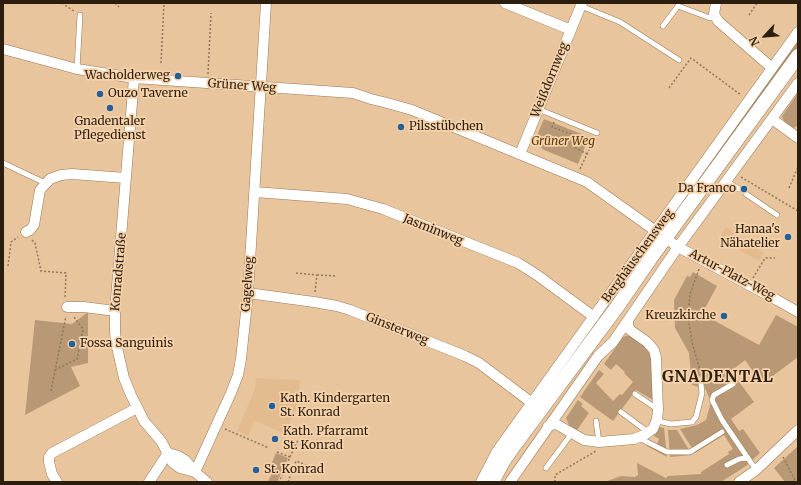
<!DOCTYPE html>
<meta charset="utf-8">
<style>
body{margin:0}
#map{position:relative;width:801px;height:485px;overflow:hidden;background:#e9c59e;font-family:Merriweather,serif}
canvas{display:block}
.frame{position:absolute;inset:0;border:4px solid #2b1e0e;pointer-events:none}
.north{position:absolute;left:745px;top:16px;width:40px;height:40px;-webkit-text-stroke:3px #f6d2ab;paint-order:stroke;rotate:244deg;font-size:11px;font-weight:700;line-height:16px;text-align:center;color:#2b1e0e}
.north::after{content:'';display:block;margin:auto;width:14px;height:18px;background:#2b1e0e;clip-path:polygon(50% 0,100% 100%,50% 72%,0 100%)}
</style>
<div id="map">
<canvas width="801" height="485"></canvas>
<div class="frame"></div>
<div class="north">N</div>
</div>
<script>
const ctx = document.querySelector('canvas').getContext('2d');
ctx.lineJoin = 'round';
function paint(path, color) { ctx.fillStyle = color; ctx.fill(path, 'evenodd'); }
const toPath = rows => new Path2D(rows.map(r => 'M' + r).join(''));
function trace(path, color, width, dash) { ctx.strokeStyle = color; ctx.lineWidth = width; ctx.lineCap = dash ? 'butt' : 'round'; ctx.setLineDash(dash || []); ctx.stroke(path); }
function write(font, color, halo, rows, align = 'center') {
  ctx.font = font + ' Merriweather,serif'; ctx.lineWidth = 3.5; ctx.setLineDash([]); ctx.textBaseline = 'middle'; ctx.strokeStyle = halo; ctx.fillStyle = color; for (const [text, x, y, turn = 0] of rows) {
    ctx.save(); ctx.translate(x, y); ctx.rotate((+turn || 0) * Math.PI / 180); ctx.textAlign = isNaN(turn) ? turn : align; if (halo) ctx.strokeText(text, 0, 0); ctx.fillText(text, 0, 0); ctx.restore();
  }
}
paint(toPath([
 [726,227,764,253,759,261,732,246,734,242,721,235],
 [256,378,300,380,295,416,293,416,285,434,255,421,248,436,237,431,255,389]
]), '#e4bb8e');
paint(toPath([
 [798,37,798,49,676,216,672,214],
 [798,93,798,125,794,128,785,123,783,119,782,116],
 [544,119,589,137,578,164,542,149,540,144,536,138],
 [693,272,717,286,702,314,759,345,776,315,798,327,798,357,762,384,745,360,731,371,754,402,731,419,739,431,743,429,760,453,746,466,721,482,605,482,621,476,635,477,638,475,637,463,666,478,668,476,701,474,701,472,729,454,728,452,733,449,724,435,695,453,680,429,697,425,706,420,711,402,700,376,696,377,699,387,692,385,689,353,675,328,674,300,687,276,690,277],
 [88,312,88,363,71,367,80,386,25,415,35,320,72,324],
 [629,335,642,344,650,353,652,357,653,400,636,390,613,421,580,397,599,370,604,374,596,383,613,401,620,394,622,395,633,382,624,373,625,372,616,364,611,370,604,364,623,337],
 [578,400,583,404,581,406,589,413,577,430,569,425,566,418],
 [658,427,664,428,667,457,647,446,650,440,657,444,659,439,653,435],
 [668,430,677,430,692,455,670,457],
 [797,447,798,482,785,482,774,468],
 [276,453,288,458,277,482,268,482,274,469,270,467]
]), '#b89875');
const lane = toPath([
 [581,6,620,22,679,60],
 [663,26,678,6,710,18,715,17],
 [77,69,80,15],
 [538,109,597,133],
 [3,163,45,183],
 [726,181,739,189],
 [746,194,777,215],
 [733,384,714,395,712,400,722,420,756,470],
 [635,394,657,409],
 [621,412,648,432],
 [657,419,662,422,671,424,692,422,696,417,702,393,701,384],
 [596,421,599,442],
 [639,438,667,452,690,452,722,432],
 [727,465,739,459,748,458],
 [546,468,572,433]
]);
const street = toPath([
 [505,3,571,30],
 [716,3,714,14,718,21,772,68],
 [3,49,77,69,134,78,353,93,371,99,391,104,412,110,587,182,678,247,777,300,798,312],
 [134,78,115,311,115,331,116,343,124,378,131,395,144,421,161,441,173,463,180,468,195,472],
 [772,119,798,138],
 [520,154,582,3],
 [255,192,347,199,383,209,518,263,537,275,594,317],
 [26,232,30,230,34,225,40,190,50,179,61,175,72,174,126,178],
 [248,293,314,302,337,306,350,310,465,356,479,363,532,403],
 [67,307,84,307,115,311],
 [548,426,556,424,584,440,599,442,634,439,644,435,653,429,657,419,658,410,656,358,654,350,647,342,630,330,628,326,628,321],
 [168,453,178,456,185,460,195,472,207,482],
 [195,472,231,393,238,375,241,359,248,293,266,3],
 [57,482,52,474,49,462,49,457,52,453,137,408],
 [149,482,168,453],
 [481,482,496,453,508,436,798,32],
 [510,482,598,356,613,342,678,247,798,83],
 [739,482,756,470,798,430]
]);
const secondary = toPath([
 [492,482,504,460,516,443,617,307,650,259,798,56]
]);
trace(lane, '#997954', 6);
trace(street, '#997954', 11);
trace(secondary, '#997954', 15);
trace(toPath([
 [62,3,75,12],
 [115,3,119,7],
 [749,15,757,3],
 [161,63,164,3],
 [208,74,211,13],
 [669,88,691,58,741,95],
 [554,122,552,127,571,134,574,147,587,154],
 [580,169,594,139],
 [741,177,798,211],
 [789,188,798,167],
 [32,240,35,243,41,271,66,273,65,299],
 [8,266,11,242,18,237],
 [699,269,690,294,688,318,692,342,702,377],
 [296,273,317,275,315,292],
 [317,275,337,276],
 [753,278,765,258,775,258],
 [55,370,77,359,83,329,74,317],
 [51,391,66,316],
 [225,429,269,448],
 [277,452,290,457,279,482],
 [290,457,298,440],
 [783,457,796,482],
 [288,482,296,461,319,470,324,470],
 [555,482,555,475,596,451]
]), '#91775b', 1.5, [2, 2]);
trace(lane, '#fff', 5);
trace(street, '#fff', 10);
trace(secondary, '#fff', 14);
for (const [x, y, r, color] of [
 [178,76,4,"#246198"],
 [100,94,4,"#246198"],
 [110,108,4,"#246198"],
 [401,127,4,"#246198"],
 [744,189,4,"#246198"],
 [788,237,4,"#246198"],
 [724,316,4,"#246198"],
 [72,344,4,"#246198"],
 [272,406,4,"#246198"],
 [275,439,4,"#246198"],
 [256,470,4,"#246198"]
]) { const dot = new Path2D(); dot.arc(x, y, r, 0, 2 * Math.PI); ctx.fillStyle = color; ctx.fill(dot); trace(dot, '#f6d2ab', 1.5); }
write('12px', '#2b1e0e', '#f6d2ab', [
 ["Wacholderweg",170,76,"right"],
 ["Ouzo Taverne",108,94],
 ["Gnadentaler",110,122,"center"],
 ["Pflegedienst",110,136,"center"],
 ["Pilsstübchen",409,127],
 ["Da Franco",736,189,"right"],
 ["Hanaa's",780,230,"right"],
 ["Nähatelier",780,244,"right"],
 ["Kreuzkirche",716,316,"right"],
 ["Fossa Sanguinis",80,344],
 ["Kath. Kindergarten",280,399],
 ["St. Konrad",280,413],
 ["Kath. Pfarramt",283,432],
 ["St. Konrad",283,446],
 ["St. Konrad",264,470]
], 'left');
write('12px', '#2b1e0e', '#f6d2ab', [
 ["Weißdornweg",550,80,-68],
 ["Grüner Weg",242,86,4],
 ["Jasminweg",433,230,22],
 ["Berghäuschensweg",638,256,-54],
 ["Konradstraße",119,272,-85],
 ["Artur-Platz-Weg",732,275,28],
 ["Gagelweg",248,284,-86],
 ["Ginsterweg",397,329,22]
]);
write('italic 12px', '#5b3908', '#f6d2ab', [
 ["Grüner Weg",563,142]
]);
ctx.letterSpacing = '1px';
write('bold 16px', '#2b1e0e', '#f6d2ab', [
 ["GNADENTAL",718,377]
]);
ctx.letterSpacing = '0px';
</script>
